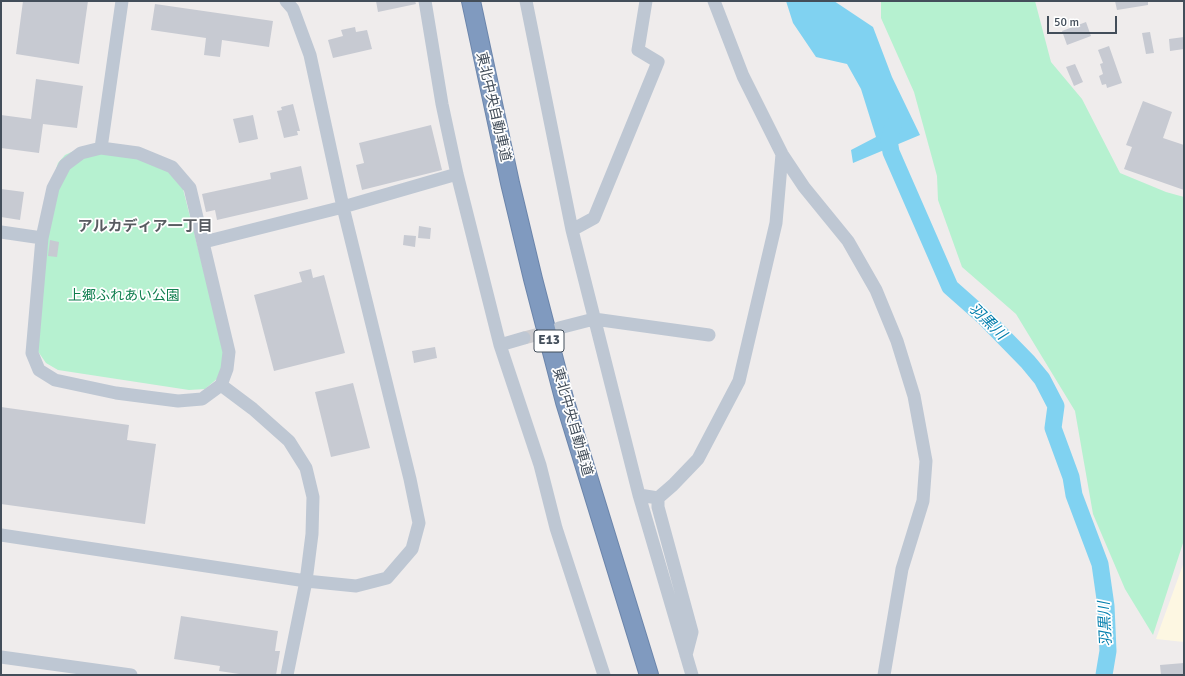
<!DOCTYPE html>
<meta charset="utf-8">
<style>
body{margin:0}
#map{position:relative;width:1185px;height:676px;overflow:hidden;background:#efecec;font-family:Signika,sans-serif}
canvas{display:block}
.frame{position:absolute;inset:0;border:2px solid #434e5a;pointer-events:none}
.scale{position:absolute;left:1047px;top:16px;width:70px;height:18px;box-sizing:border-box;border:2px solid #434e5a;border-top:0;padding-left:5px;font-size:12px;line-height:14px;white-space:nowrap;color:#434e5a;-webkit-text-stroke:3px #fff;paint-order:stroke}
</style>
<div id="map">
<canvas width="1185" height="676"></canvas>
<div class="frame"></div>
<div class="scale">50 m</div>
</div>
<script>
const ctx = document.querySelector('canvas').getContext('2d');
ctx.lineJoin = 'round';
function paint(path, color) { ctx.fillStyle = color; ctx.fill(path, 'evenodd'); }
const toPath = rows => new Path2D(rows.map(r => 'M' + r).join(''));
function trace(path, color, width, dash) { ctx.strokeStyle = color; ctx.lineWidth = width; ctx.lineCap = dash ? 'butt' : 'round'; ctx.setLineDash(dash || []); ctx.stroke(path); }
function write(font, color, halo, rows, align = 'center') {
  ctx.font = font + ' Signika,"Noto Sans JP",sans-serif'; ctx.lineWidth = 3.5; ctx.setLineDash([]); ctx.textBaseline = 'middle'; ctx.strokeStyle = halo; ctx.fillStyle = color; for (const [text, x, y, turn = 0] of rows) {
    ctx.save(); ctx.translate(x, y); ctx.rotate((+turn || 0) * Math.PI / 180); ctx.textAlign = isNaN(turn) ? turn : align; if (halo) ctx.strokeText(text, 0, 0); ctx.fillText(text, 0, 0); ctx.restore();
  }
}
paint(toPath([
 [1184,562,1184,642,1156,639]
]), '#fdf7e2');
paint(toPath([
 [881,1,1035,1,1051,62,1082,99,1120,173,1166,192,1184,197,1184,540,1153,635,1125,589,1093,514,1075,411,1016,314,962,267,938,200,937,176,914,92,881,18],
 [78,149,150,153,182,185,224,351,223,365,218,378,205,389,189,390,58,370,46,363,37,350,54,175,58,163,65,155]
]), '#b6f1d0');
paint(toPath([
 [786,1,834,1,873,27,892,77,920,135,853,163,851,150,876,137,861,89,847,64,816,57,793,23]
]), '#80d2f1');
trace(toPath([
 [893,126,889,140,891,152,950,287,985,318,1028,362,1042,379,1056,406,1053,428,1071,477,1074,495,1100,564,1106,606,1108,651,1104,675]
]), '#80d2f1', 17);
paint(toPath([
 [23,1,88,1,79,64,16,54],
 [376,1,415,1,416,4,378,12],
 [1115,1,1148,1,1148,5,1117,10],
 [155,4,273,21,269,47,222,40,220,57,204,55,206,38,151,30],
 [1086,22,1091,36,1067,45,1062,31],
 [355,27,356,32,367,30,372,49,333,58,328,40,343,36,341,30],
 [1150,32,1154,53,1146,54,1142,33],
 [1184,37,1184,49,1170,51,1169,39],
 [1109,46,1122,83,1107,88,1106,84,1102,85,1099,76,1103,74,1100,64,1103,63,1098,50],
 [1075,64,1083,82,1074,86,1066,67],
 [36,79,83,86,77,128,43,124,39,153,1,148,1,115,31,119],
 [1143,101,1172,112,1163,138,1184,145,1184,190,1124,169,1132,147,1126,145],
 [293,104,300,131,297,131,298,135,284,138,277,111,282,110,281,107],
 [253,115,258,139,239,143,233,119],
 [431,125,442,170,362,190,356,165,364,163,359,143],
 [301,166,308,199,217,220,215,210,206,212,202,194,271,179,270,173],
 [1,189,24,192,20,220,1,217],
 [419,226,431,228,430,239,418,238],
 [404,235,416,236,415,247,403,245],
 [50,240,59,242,57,257,48,256],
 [311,269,313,278,324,275,345,353,274,371,254,295,302,282,299,272],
 [435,347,437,358,414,363,412,351],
 [353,383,370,448,331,457,315,392],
 [1,407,129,425,127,440,156,444,145,524,1,504],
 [181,616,278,631,275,651,280,651,276,675,246,675,219,671,220,666,174,659],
 [1184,663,1184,675,1161,675,1160,665]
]), '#c7cad2');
trace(toPath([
 [524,338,555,330]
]), '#cdcccf', 13, [13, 6]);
const highway = toPath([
 [471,1,510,183,533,279,565,402,649,675]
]);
trace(highway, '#6b85ab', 20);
trace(toPath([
 [425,1,442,104,457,174,500,345,540,465,556,528,604,675],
 [526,1,572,230,639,495,692,675],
 [714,1,743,76,782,154,804,187,848,241,876,290,897,341,914,396,926,461,923,501,902,569,884,675],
 [101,148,138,153,172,167,190,188,229,352,227,369,221,385,202,399,178,401,116,393,55,380,39,370,32,353,42,238,53,188,65,165,81,153,101,148],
 [101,148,122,1],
 [572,230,594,218,658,62,638,50,646,1],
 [1,232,42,238],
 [204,242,343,207,457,174],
 [559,328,594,319,709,335],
 [500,345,524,338],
 [221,385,253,409,289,441,306,468,313,497,312,534,306,581,287,675],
 [639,495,658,498,673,485,698,459,739,381,776,223,782,154],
 [658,498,658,507,692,632,686,655],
 [1,535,306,581,356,586,387,578,412,549,419,523,410,479,343,207,310,55,293,9,286,1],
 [1,657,131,675]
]), '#bec7d3', 13);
trace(highway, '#809abf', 18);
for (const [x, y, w] of [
 [549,341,30]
]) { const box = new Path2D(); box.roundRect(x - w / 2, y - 11, w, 22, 3); ctx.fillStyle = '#fff'; ctx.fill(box); trace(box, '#434e5a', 1); }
write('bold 13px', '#434e5a', null, [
 ["E13",549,341]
]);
write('14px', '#434e5a', '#fff', [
 ["東北中央自動車道",493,107,77],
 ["東北中央自動車道",572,422,74]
]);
write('14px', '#107f4f', '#fff', [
 ["上郷ふれあい公園",124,296]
]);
write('bold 15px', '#585c61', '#fff', [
 ["アルカディア一丁目",145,227]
]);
write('italic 15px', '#037fad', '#fff', [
 ["羽黒川",987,322,44],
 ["羽黒川",1106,624,-93]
]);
</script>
